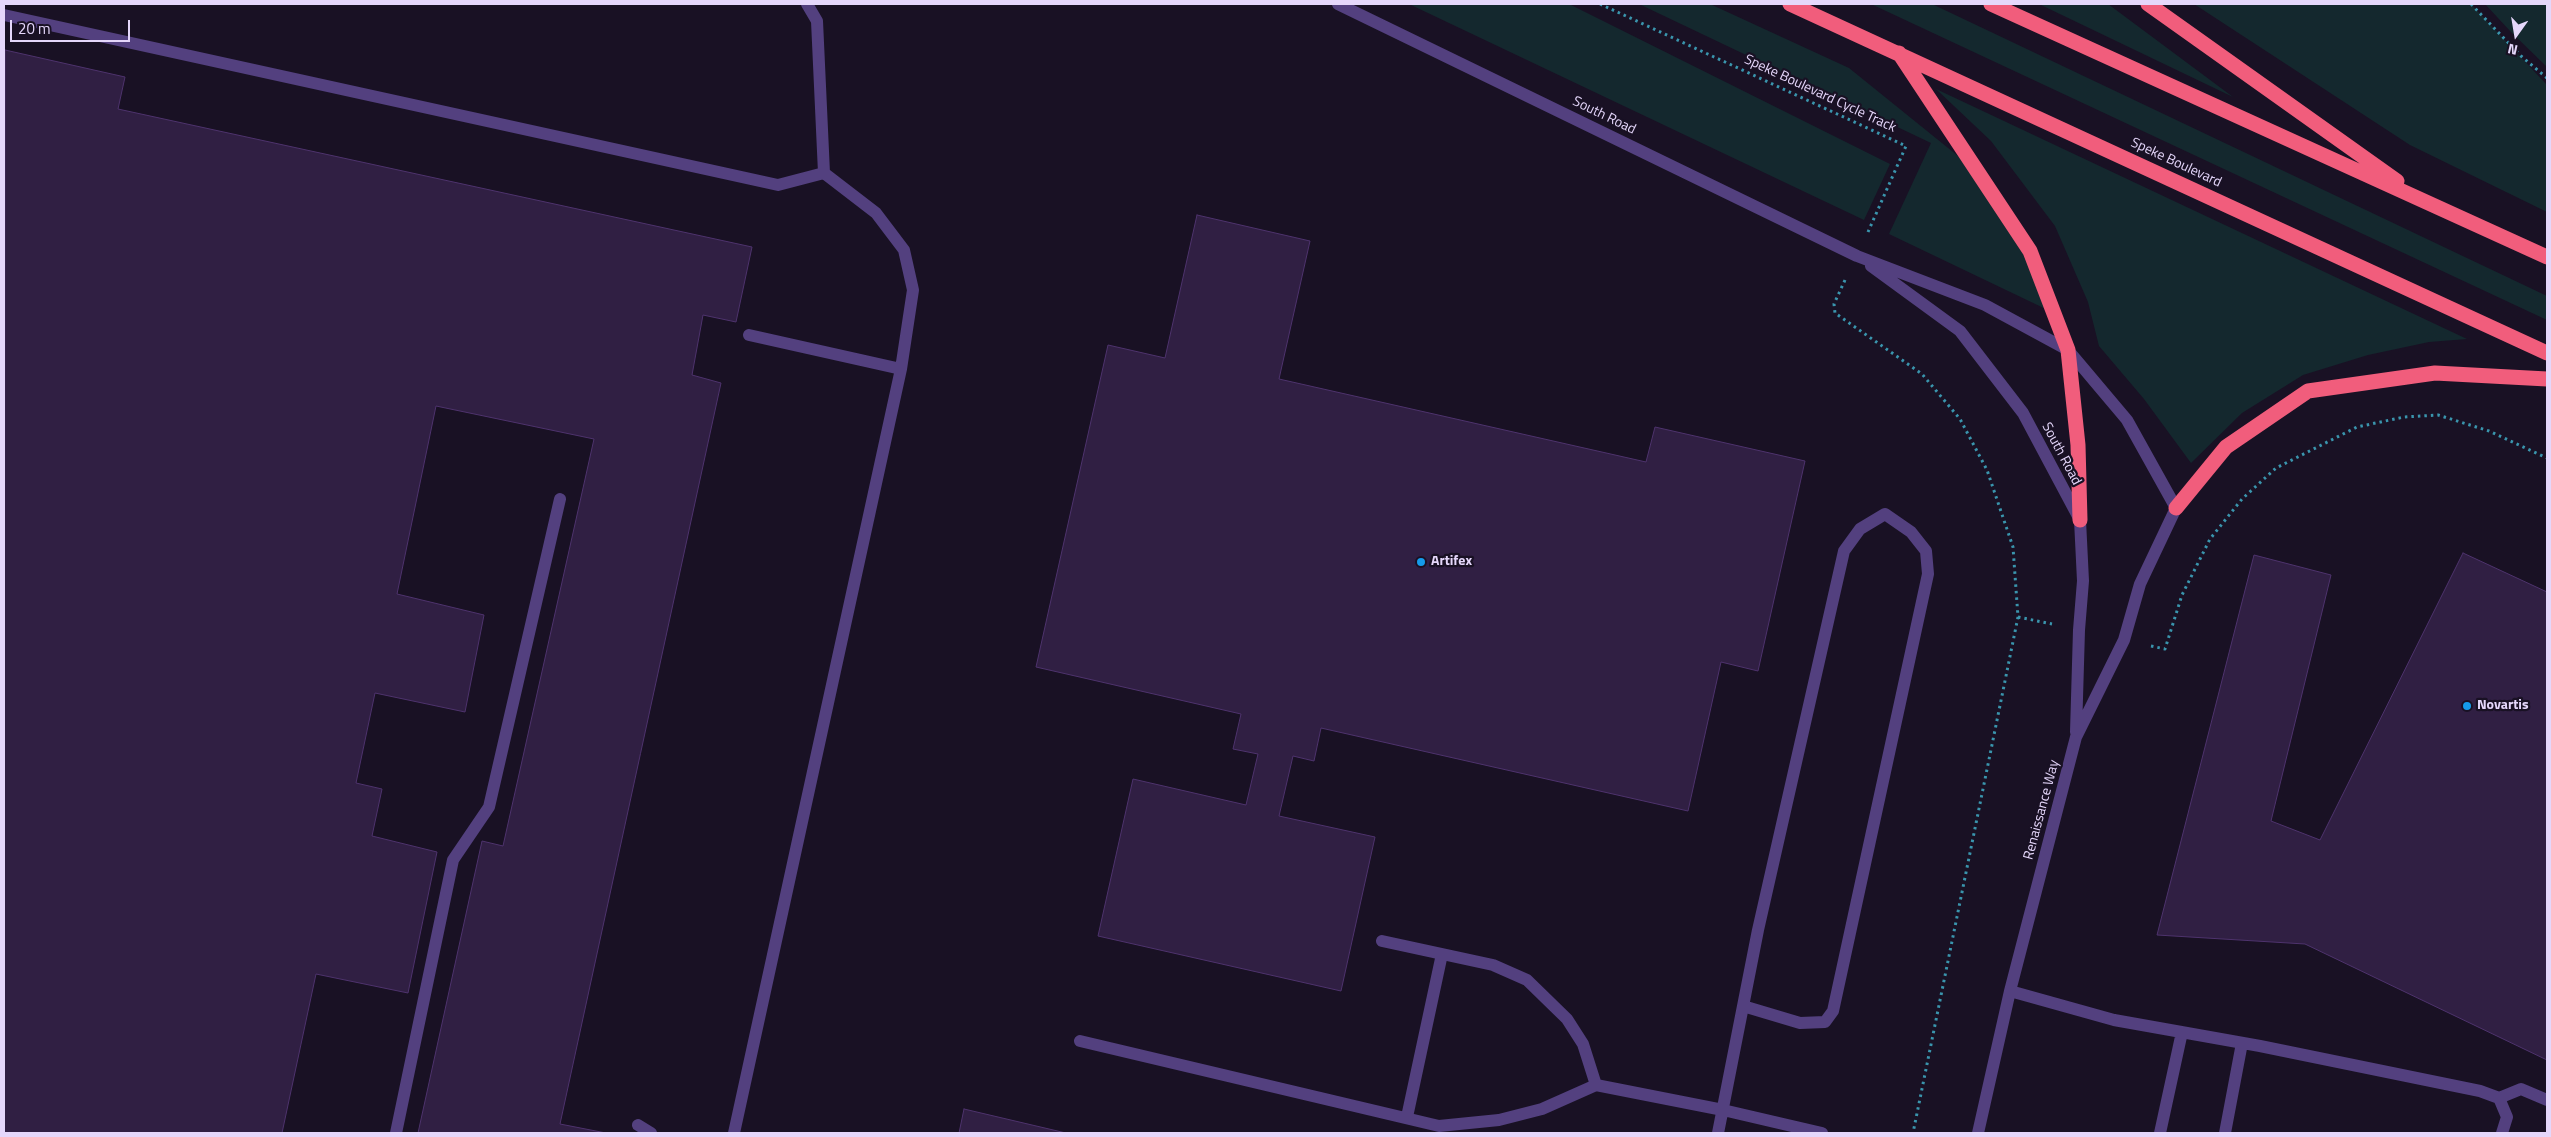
<!DOCTYPE html>
<style>
body{margin:0}
#map{position:relative;width:2551px;height:1137px;overflow:hidden;background:#191124;font-family:"Titillium Web",sans-serif}
canvas{display:block}
.frame{position:absolute;inset:0;border:5px solid #e5d7fb;pointer-events:none}
.north{position:absolute;left:2491px;top:10px;width:50px;height:50px;-webkit-text-stroke:4px #191124;paint-order:stroke;rotate:193deg;font-size:14px;font-weight:700;line-height:20px;text-align:center;color:#e5d7fb}
.north::after{content:'';display:block;margin:auto;width:18px;height:22px;background:#e5d7fb;clip-path:polygon(50% 0,100% 100%,50% 72%,0 100%)}
.scale{position:absolute;left:10px;top:20px;width:120px;height:22px;box-sizing:border-box;border:2px solid #e5d7fb;border-top:0;padding-left:6px;font-size:15px;line-height:18px;white-space:nowrap;color:#e5d7fb;-webkit-text-stroke:4px #191124;paint-order:stroke}
</style>
<div id="map">
<canvas width="2551" height="1137"></canvas>
<div class="frame"></div>
<div class="north">N</div>
<div class="scale">20 m</div>
</div>
<script>
const ctx = document.querySelector('canvas').getContext('2d');
ctx.lineJoin = 'round';
function paint(path, color) { ctx.fillStyle = color; ctx.fill(path, 'evenodd'); }
const toPath = rows => new Path2D(rows.map(r => 'M' + r).join(''));
function trace(path, color, width, dash) { ctx.strokeStyle = color; ctx.lineWidth = width; ctx.lineCap = dash ? 'butt' : 'round'; ctx.setLineDash(dash || []); ctx.stroke(path); }
function write(font, color, halo, rows, align = 'center') {
  ctx.font = font + ' "Titillium Web",sans-serif'; ctx.lineWidth = 4.5; ctx.setLineDash([]); ctx.textBaseline = 'middle'; ctx.strokeStyle = halo; ctx.fillStyle = color; for (const [text, x, y, turn = 0] of rows) {
    ctx.save(); ctx.translate(x, y); ctx.rotate((+turn || 0) * Math.PI / 180); ctx.textAlign = isNaN(turn) ? turn : align; if (halo) ctx.strokeText(text, 0, 0); ctx.fillText(text, 0, 0); ctx.restore();
  }
}
paint(toPath([
 [1409,4,1569,4,1890,164,1864,220],
 [1639,4,1710,4,1849,68,1958,156,2022,230,2052,312,1889,234,1931,143],
 [1871,4,1932,4,2547,296,2547,320],
 [2039,4,2108,4,2233,97],
 [2194,4,2471,4,2547,85,2547,212,2410,145],
 [2485,4,2547,4,2547,67,2511,32],
 [1936,89,2467,339,2429,342,2368,355,2303,375,2242,413,2191,463,2144,399,2099,346,2088,302,2055,226,1991,141]
]), '#14282e');
const building = toPath([
 [5,50,125,77,118,109,752,247,736,322,703,315,692,375,721,383,560,1124,606,1133,418,1133,482,841,503,846,594,439,436,406,397,594,484,615,465,712,375,693,356,783,382,789,372,836,437,852,408,993,316,974,282,1133,4,1133,5,50],
 [1197,215,1310,241,1279,379,1646,462,1655,427,1805,461,1758,671,1721,662,1688,811,1321,728,1314,761,1293,756,1279,816,1375,837,1341,991,1098,936,1133,779,1246,805,1258,754,1233,749,1241,714,1036,667,1108,345,1165,358,1197,215],
 [2463,553,2547,592,2547,1060,2305,944,2157,935,2254,555,2331,575,2271,821,2320,840,2463,553],
 [964,1109,1066,1133,959,1133,964,1109]
]);
paint(building, '#301f43');
trace(building, '#4e336d', 1);
trace(toPath([
 [1600,4,1906,146,1868,232],
 [2471,4,2521,56,2547,78],
 [1845,280,1834,304,1835,313,1922,374,1960,419,1987,470,2013,547,2018,617,1913,1133],
 [2018,617,2052,624],
 [2151,646,2165,649,2182,595,2210,539,2242,499,2276,468,2357,427,2404,417,2438,415,2489,431,2547,458]
]), '#3a95ad', 3, [2.5, 4]);
trace(toPath([
 [807,4,817,21,824,173],
 [1338,4,1857,256,1985,305,2068,350,2127,420,2176,508,2140,584,2124,640,2076,737,2010,991,1978,1133],
 [4,15,778,185,824,173],
 [1871,266,1960,331,2023,413,2080,520,2083,581,2079,630,2076,732],
 [749,335,901,369],
 [1382,941,1493,965,1527,980,1567,1019,1583,1044,1596,1085],
 [2010,991,2114,1020,2260,1046,2480,1091,2499,1098,2507,1117,2502,1133],
 [1080,1041,1439,1126,1499,1120,1542,1109,1596,1085,1723,1110,1822,1133],
 [2499,1098,2521,1089,2547,1100],
 [1407,1117,1442,954],
 [638,1125,651,1133],
 [396,1133,453,860,489,807,560,499],
 [734,1133,901,369,913,290,904,250,876,213,824,173],
 [1718,1133,1758,930,1844,551,1860,529,1885,514,1911,532,1926,551,1928,574,1833,1011,1825,1022,1800,1023,1743,1006],
 [2160,1133,2182,1032],
 [2225,1133,2242,1043]
]), '#53407f', 12);
trace(toPath([
 [1790,4,2547,353],
 [1991,4,2547,257],
 [2148,4,2397,181],
 [1899,53,2030,251,2068,350,2078,445,2080,520],
 [2176,508,2226,447,2308,391,2435,373,2547,379]
]), '#f15d7c', 15);
for (const [x, y, r, color] of [
 [1421,562,5,"#159bea"],
 [2467,706,5,"#159bea"]
]) { const dot = new Path2D(); dot.arc(x, y, r, 0, 2 * Math.PI); ctx.fillStyle = color; ctx.fill(dot); trace(dot, '#191124', 2); }
write('14px', '#e5d7fb', '#191124', [
 ["Speke Boulevard Cycle Track",1820,94,25],
 ["South Road",1604,116,26],
 ["Speke Boulevard",2176,163,25],
 ["South Road",2061,454,62],
 ["Renaissance Way",2042,810,-75]
]);
write('bold 14px', '#e5d7fb', '#191124', [
 ["Artifex",1431,562],
 ["Novartis",2477,706]
], 'left');
</script>
